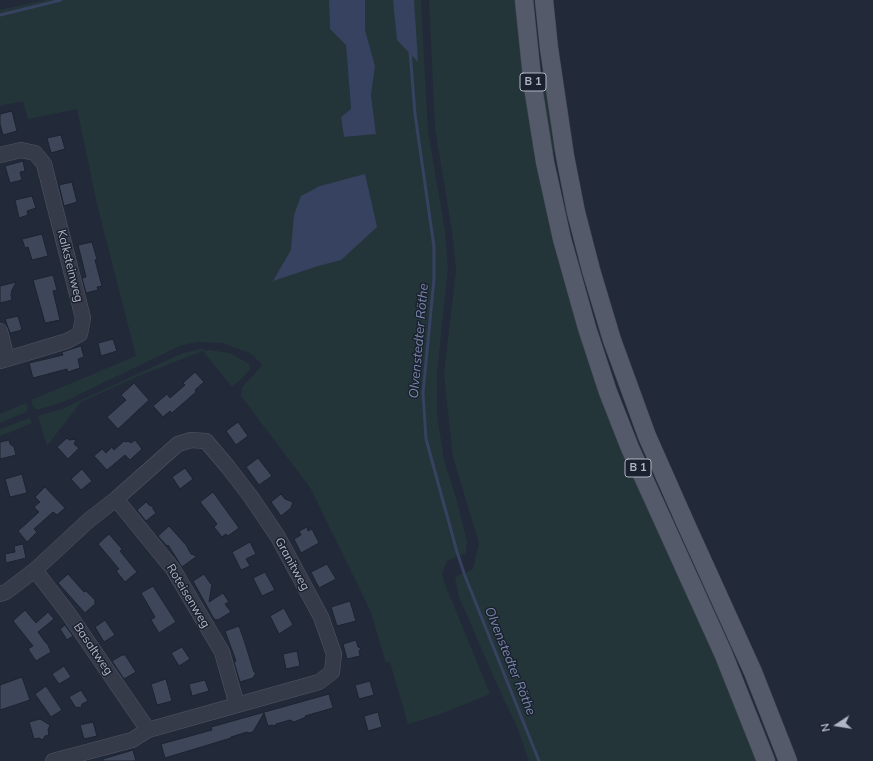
<!DOCTYPE html>
<meta charset="utf-8">
<style>
body{margin:0}
#map{position:relative;width:873px;height:761px;overflow:hidden;background:#222939;font-family:Mulish,sans-serif}
canvas{display:block}
.north{position:absolute;left:817px;top:705px;width:40px;height:40px;-webkit-text-stroke:3px #1b212e;paint-order:stroke;rotate:258deg;font-size:11px;font-weight:700;line-height:16px;text-align:center;color:#b1b6c6}
.north::after{content:'';display:block;margin:auto;width:14px;height:18px;background:#b1b6c6;clip-path:polygon(50% 0,100% 100%,50% 72%,0 100%)}
</style>
<div id="map">
<canvas width="873" height="761"></canvas>
<div class="north">N</div>
</div>
<script>
const ctx = document.querySelector('canvas').getContext('2d');
ctx.lineJoin = 'round';
function paint(path, color) { ctx.fillStyle = color; ctx.fill(path, 'evenodd'); }
const toPath = rows => new Path2D(rows.map(r => 'M' + r).join(''));
function trace(path, color, width, dash) { ctx.strokeStyle = color; ctx.lineWidth = width; ctx.lineCap = dash ? 'butt' : 'round'; ctx.setLineDash(dash || []); ctx.stroke(path); }
function write(font, color, halo, rows, align = 'center') {
  ctx.font = font + ' Mulish,sans-serif'; ctx.lineWidth = 3; ctx.setLineDash([]); ctx.textBaseline = 'middle'; ctx.strokeStyle = halo; ctx.fillStyle = color; for (const [text, x, y, turn = 0] of rows) {
    ctx.save(); ctx.translate(x, y); ctx.rotate((+turn || 0) * Math.PI / 180); ctx.textAlign = isNaN(turn) ? turn : align; if (halo) ctx.strokeText(text, 0, 0); ctx.fillText(text, 0, 0); ctx.restore();
  }
}
paint(toPath([
 [44,0,329,0,330,29,346,44,351,109,341,117,344,137,376,133,371,95,375,66,365,30,365,0,421,0,428,132,445,231,448,269,437,372,437,415,444,460,458,505,467,542,466,553,447,561,442,573,444,582,490,694,438,715,408,724,390,662,386,663,371,612,311,489,241,396,242,387,263,365,250,353,222,343,198,342,182,345,63,402,40,409,36,409,33,406,31,400,136,356,97,204,77,109,28,119,23,101,0,106,0,10],
 [429,0,517,0,551,223,722,668,759,761,529,761,518,729,496,682,459,597,455,577,473,569,479,543,453,457,444,374,456,270,452,231,435,128],
 [539,65,547,95,557,151,550,153,545,129],
 [204,348,204,351,208,350,230,353,249,364,250,369,244,376,232,387,203,351,141,375,81,402,47,446,38,416,62,409,183,353],
 [26,403,28,408,26,412,0,423,0,414],
 [30,418,32,423,0,436,0,429]
]), '#24353a');
paint(toPath([
 [329,0,365,0,365,30,375,66,371,95,376,134,344,137,341,117,351,109,346,45,330,29],
 [393,0,414,0,418,62,397,40],
 [365,174,377,227,341,260,318,266,273,281,291,250,294,215,301,196,320,186]
]), '#364260');
trace(toPath([
 [0,15,61,0],
 [410,51,415,114,434,247,434,279,423,393,426,439,457,552,465,576,539,761]
]), '#364260', 3);
const building = toPath([
 [12,111,17,131,3,135,0,124,0,114,12,111],
 [61,135,65,149,51,153,47,138,61,135],
 [23,161,25,171,20,172,22,180,10,183,5,166,23,161],
 [72,182,77,202,64,206,59,185,72,182],
 [32,196,36,208,27,211,28,215,19,218,15,200,32,196],
 [42,234,48,256,32,260,28,247,25,248,22,239,42,234],
 [92,242,97,259,95,260,102,286,97,287,98,290,86,293,82,278,86,277,78,245,92,242],
 [53,275,57,290,53,291,60,320,45,323,33,280,53,275],
 [16,282,12,290,11,295,12,300,0,303,0,286,16,282],
 [18,316,22,330,10,333,5,319,18,316],
 [113,339,117,351,101,356,98,343,113,339],
 [81,346,84,357,78,359,80,368,68,372,67,369,33,378,29,363,63,355,62,352,81,346],
 [195,372,204,382,195,390,196,392,172,413,170,411,163,417,153,406,167,394,170,398,185,385,183,383,195,372],
 [134,383,149,400,118,429,107,417,126,400,121,395,134,383],
 [238,422,248,436,236,445,226,431,238,422],
 [67,438,69,440,76,439,74,444,79,448,68,459,57,447,67,438],
 [9,440,10,444,14,447,16,455,0,459,0,442,9,440],
 [135,440,142,449,130,460,125,455,107,470,94,456,102,449,106,453,112,447,114,450,124,441,126,442,128,441,131,443,135,440],
 [258,458,272,476,259,485,246,467,258,458],
 [185,468,193,479,180,489,172,477,185,468],
 [82,469,92,481,81,490,71,479,82,469],
 [22,474,27,493,10,497,5,479,22,474],
 [45,487,65,508,57,515,53,512,34,529,37,532,27,542,18,531,39,512,34,507,40,502,35,497,45,487],
 [213,492,239,528,228,536,226,534,222,537,214,527,217,524,200,502,213,492],
 [281,494,285,499,293,502,291,508,281,516,271,502,281,494],
 [146,502,150,506,153,506,153,509,156,513,146,521,137,510,146,502],
 [169,526,186,545,191,554,197,556,182,567,168,545,167,546,158,536,169,526],
 [307,527,308,531,312,529,319,543,301,553,294,539,301,535,299,531,307,527],
 [109,534,122,549,120,551,137,572,125,582,116,571,119,569,98,544,109,534],
 [250,542,256,554,246,559,250,566,241,570,232,552,250,542],
 [23,544,26,558,6,563,5,554,15,552,14,546,23,544],
 [327,564,336,579,319,588,311,572,327,564],
 [265,572,275,590,262,596,253,578,265,572],
 [68,574,84,592,86,591,95,600,95,604,85,613,58,583,68,574],
 [204,574,210,583,212,584,209,602,223,593,229,602,225,604,231,612,218,620,214,619,193,581,204,574],
 [153,586,176,622,159,633,151,620,155,617,141,593,153,586],
 [350,601,356,621,337,626,331,607,350,601],
 [284,608,293,625,279,634,270,616,284,608],
 [25,610,36,623,48,612,54,619,38,632,46,643,47,643,51,652,36,661,28,649,33,646,13,621,25,610],
 [105,620,115,635,104,642,95,627,105,620],
 [65,625,73,636,67,640,60,629,65,625],
 [239,626,244,640,254,672,256,673,253,678,240,682,234,662,236,661,225,631,239,626],
 [356,640,358,647,361,648,359,651,360,656,347,659,343,644,356,640],
 [182,647,190,659,179,666,171,653,182,647],
 [297,651,300,666,286,669,283,654,297,651],
 [122,655,125,655,136,672,124,679,112,661,122,655],
 [64,666,71,677,59,684,52,674,64,666],
 [22,677,30,700,0,710,0,685,22,677],
 [166,679,172,701,157,705,151,684,166,679],
 [205,680,209,691,192,696,189,684,205,680],
 [370,681,374,695,359,699,355,685,370,681],
 [46,686,62,710,51,717,35,694,46,686],
 [81,690,88,701,82,704,81,708,78,707,76,708,69,697,81,690],
 [329,694,333,708,305,716,306,717,294,722,290,720,276,724,275,726,272,725,268,726,264,713,253,732,249,733,247,732,231,737,231,738,165,758,161,744,212,730,211,727,329,694],
 [378,712,382,727,368,731,364,716,378,712],
 [40,719,50,725,48,730,49,735,45,736,43,740,39,738,34,739,29,722,40,719],
 [93,722,97,736,84,739,80,725,93,722],
 [133,750,136,761,103,761,103,759,133,750]
]);
paint(building, '#3e4659');
trace(building, '#1d2330', 1);
const minor = toPath([
 [0,155,21,150,35,153,44,164,83,318,80,334,67,341,0,361],
 [0,331,7,359],
 [116,499,173,569,222,652,237,705],
 [35,570,68,613,148,730],
 [0,594,6,592,35,570,89,520,116,499,178,444,191,440,206,441,228,467,251,497,278,537,321,617,334,654,332,672,319,682,148,730,132,740,53,761]
]);
const major = toPath([
 [524,0,533,87,545,162,562,239,587,328,608,392,630,448,723,653,766,761],
 [544,0,549,48,565,156,576,212,591,270,612,340,647,436,685,522,753,672,788,761]
]);
trace(minor, '#515665', 16);
trace(major, '#3f4553', 19);
trace(minor, '#363b4a', 15);
trace(major, '#545a6a', 18);
for (const [x, y, w] of [
 [533,82,26],
 [638,468,26]
]) { const box = new Path2D(); box.roundRect(x - w / 2, y - 9, w, 18, 3); ctx.fillStyle = '#1b212e'; ctx.fill(box); trace(box, '#b1b6c6', 1); }
write('bold 11px', '#b1b6c6', null, [
 ["B 1",533,82],
 ["B 1",638,468]
]);
write('12px', '#b1b6c6', '#1b212e', [
 ["Kalksteinweg",70,266,76],
 ["Granitweg",292,564,61],
 ["Roteisenweg",188,596,59],
 ["Basaltweg",93,649,56]
]);
write('italic 13px', '#7988ad', '#1b212e', [
 ["Olvenstedter Röthe",419,341,-85],
 ["Olvenstedter Röthe",510,661,68]
]);
</script>
